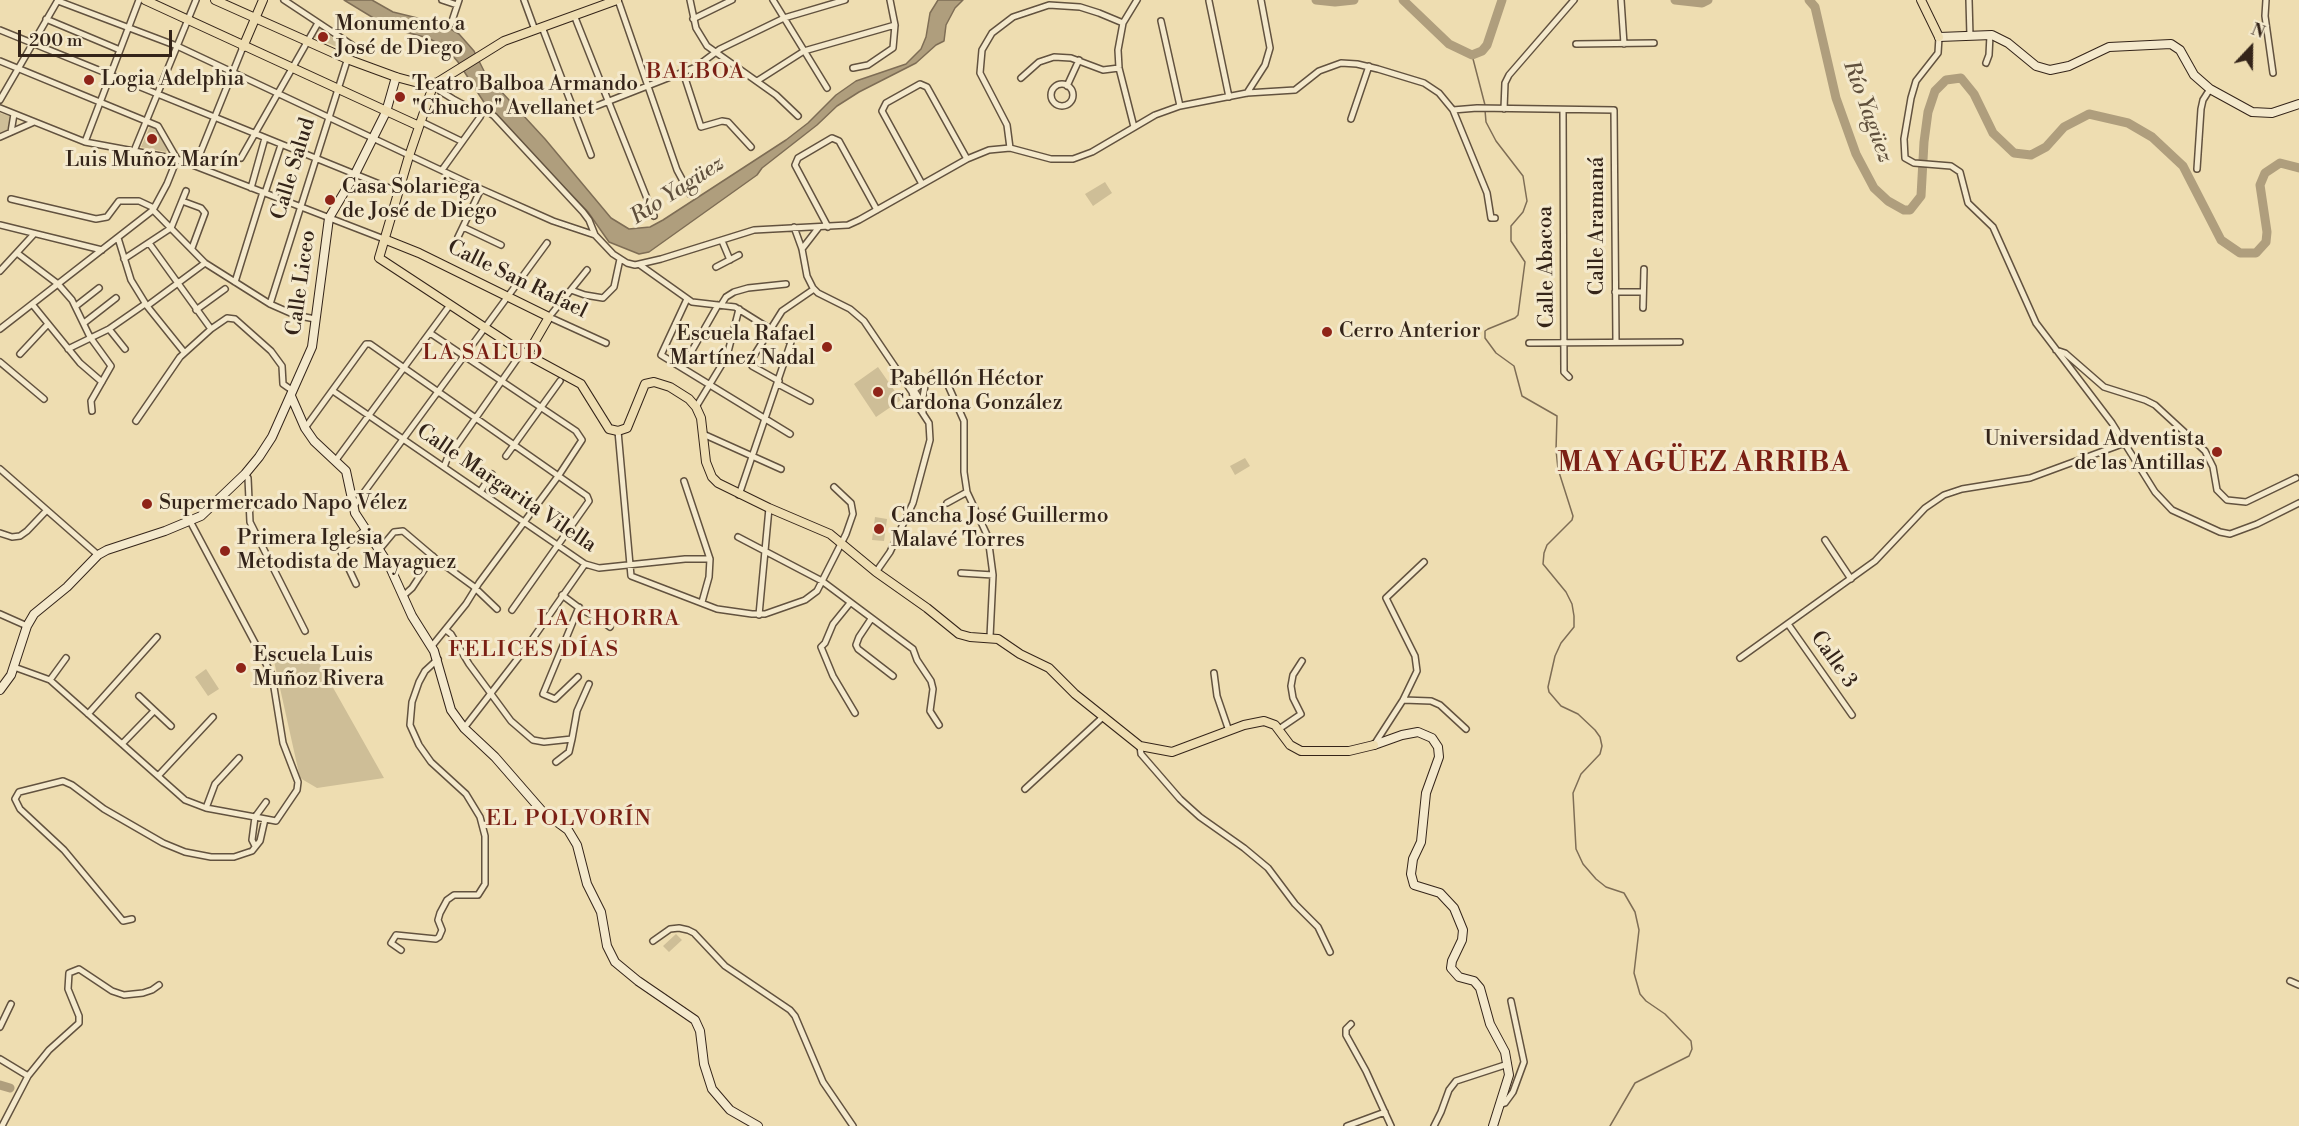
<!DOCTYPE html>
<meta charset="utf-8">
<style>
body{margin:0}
#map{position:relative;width:2299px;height:1126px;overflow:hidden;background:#eeddb1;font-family:"Libre Bodoni",serif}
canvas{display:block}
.north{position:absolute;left:2221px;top:18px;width:60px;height:60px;-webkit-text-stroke:4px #f4e9cc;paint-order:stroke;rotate:22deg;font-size:16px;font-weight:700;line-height:24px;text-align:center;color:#342419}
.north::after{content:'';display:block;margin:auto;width:21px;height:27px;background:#342419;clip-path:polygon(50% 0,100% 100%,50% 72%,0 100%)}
.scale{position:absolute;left:18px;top:30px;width:154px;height:27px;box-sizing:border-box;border:3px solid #342419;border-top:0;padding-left:8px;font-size:18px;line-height:21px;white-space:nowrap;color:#342419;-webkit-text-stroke:4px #f4e9cc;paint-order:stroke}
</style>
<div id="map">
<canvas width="2299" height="1126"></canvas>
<div class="north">N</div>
<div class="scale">200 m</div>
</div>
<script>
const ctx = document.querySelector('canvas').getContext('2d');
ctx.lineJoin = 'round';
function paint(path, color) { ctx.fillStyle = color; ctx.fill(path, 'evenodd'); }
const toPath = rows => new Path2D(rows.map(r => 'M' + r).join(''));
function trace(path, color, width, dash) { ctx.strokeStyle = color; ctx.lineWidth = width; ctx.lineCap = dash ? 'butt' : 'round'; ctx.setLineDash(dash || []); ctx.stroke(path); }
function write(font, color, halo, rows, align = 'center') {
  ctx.font = font + ' "Libre Bodoni",serif'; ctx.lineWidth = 6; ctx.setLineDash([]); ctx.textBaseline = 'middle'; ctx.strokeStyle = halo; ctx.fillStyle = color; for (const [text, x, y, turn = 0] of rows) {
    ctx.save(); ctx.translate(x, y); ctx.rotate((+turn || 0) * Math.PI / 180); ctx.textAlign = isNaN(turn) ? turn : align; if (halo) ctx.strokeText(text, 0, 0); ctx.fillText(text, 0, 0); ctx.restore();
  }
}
paint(toPath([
 [319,27,346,48,344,50,314,37],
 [0,113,10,116,11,120,7,130,0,134],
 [150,126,158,131,167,150,166,152,141,147],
 [1105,182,1112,193,1093,206,1085,194],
 [878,367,901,400,876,417,854,384],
 [1245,458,1250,466,1235,475,1230,466],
 [875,517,887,519,884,541,872,540],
 [293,658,318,661,384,778,317,788,300,778,274,661],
 [206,669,219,689,208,696,195,677],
 [676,934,682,940,669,952,663,946]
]), '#cebe97');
const water = toPath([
 [344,0,372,0,393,12,442,24,459,34,474,51,486,75,545,139,611,218,629,229,650,227,663,220,786,140,808,123,836,95,856,81,906,64,921,49,926,37,930,13,938,0,963,0,955,8,946,25,944,41,936,45,916,63,859,92,837,106,817,125,762,168,757,175,649,252,639,254,609,242,588,212,487,107,458,62,445,47,428,38,390,28,344,0]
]);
paint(water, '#af9e7d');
trace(water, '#7e6d55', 1.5);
trace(toPath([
 [1472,55,1485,105],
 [1485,110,1486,122,1496,141,1523,176,1527,201,1523,212,1511,226,1511,241,1525,262,1518,315,1515,318,1488,329,1485,331,1485,338,1496,353,1514,366,1522,396,1557,416,1556,450,1558,469,1573,516,1572,520,1547,545,1544,553,1543,564,1566,592,1572,604,1574,616,1574,627,1561,643,1555,656,1548,687,1549,692,1561,706,1578,714,1595,730,1600,737,1602,746,1600,754,1581,774,1573,793,1576,849,1583,864,1596,879,1606,887,1624,893,1635,912,1639,930,1634,973,1640,994,1646,1001,1665,1014,1691,1041,1692,1049,1689,1056,1635,1083,1610,1126]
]), '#7e6d55', 1.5);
trace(toPath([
 [1316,0,1335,2,1354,0],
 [1403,0,1449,44,1472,55,1482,51,1487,45,1502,0],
 [1675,0,1702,3,1708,0],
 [1809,0,1815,7,1836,98,1856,154,1874,188,1888,201,1904,210,1910,210,1921,196,1924,142,1928,112,1935,91,1946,80,1961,78,1974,94,1993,133,2014,153,2031,155,2046,147,2064,127,2089,114,2128,123,2152,137,2183,166,2221,240,2240,253,2256,253,2266,242,2267,232,2260,185,2265,173,2280,163,2299,168],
 [0,1085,10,1088]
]), '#af9e7d', 9);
const street = toPath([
 [442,0,457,5],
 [524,0,535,30],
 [618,0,677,170,690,194],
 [690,0,696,28,707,46,776,95,798,116],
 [773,0,827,88],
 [1621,0,1624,44],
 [1969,0,1970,36],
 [2266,0,2265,16,2273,73],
 [58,1,177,46,481,189,553,221,595,235,613,254,627,263,635,265,661,259,754,230,848,225,859,220,967,159,989,150,1010,148,1051,159,1073,159,1092,152,1155,115,1180,106,1247,93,1295,90,1319,71,1341,63,1357,64,1378,69,1424,83,1439,93,1453,110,1487,193,1491,218,1495,218],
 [1209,1,1229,97],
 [574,15,654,216],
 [46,19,120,50],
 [693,19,732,0],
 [1161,21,1180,106],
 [451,24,459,0],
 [542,27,591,155],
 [0,30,399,192],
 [1939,37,1938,53,1916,81,1911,98,1904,139,1905,158,1914,163,1951,166,1960,172,1968,203,1993,227,2036,323,2112,423,2155,492,2172,510,2220,532,2230,534,2257,524,2299,503],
 [1576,44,1654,43],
 [0,61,158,126,177,159],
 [1986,63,1989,55,1990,35],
 [853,68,868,65,893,48,895,25,890,0],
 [683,72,701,127,722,121,728,122,751,147],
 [1021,78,1039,62,1054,57,1071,58,1103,70,1119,68],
 [757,81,804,51,895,25],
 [438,82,440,91,453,99,466,106,488,112,494,116,583,212,589,220,595,235],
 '1051 95a11 11 0 1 1 22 0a11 11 0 1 1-22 0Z',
 [1067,86,1079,60],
 [1247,93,1265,65,1270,48,1261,0],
 [0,100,58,0],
 [0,108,85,142,177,159,384,239],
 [1504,109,1505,83,1509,75,1574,0],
 [1453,110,1477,108,1614,110,1616,342],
 [1563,110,1564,372,1569,377],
 [576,114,696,67,720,49,784,18,845,0],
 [1351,119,1369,66],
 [420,121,461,141],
 [1134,127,1119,68,1118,50,1123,23,1137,0],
 [11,132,14,114],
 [0,137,34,122],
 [85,142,139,0],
 [1010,148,1007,125,980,73,982,50,992,33,1013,17,1049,5,1080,7,1099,13,1123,23],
 [134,151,196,0],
 [241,158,318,23],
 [195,166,243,47],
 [2197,169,2201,109,2203,100,2210,89],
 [442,170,480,117,483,109],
 [922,184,882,111,886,103,920,84,927,87,967,159],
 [251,188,265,138],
 [265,193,281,145],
 [11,199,96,219,107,217,119,201,139,201,154,208],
 [182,201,201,208,205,213,192,248],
 [153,210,205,263,270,304,295,315,315,319],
 [0,225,102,250],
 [463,227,501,245],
 [794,227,802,249,807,276,813,288,818,293,850,309,864,321,912,392,916,393,922,403,923,412],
 [828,227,795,165,798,158,832,138,839,141,877,210],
 [458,237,481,189],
 [118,238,131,280,147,306,184,352],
 [722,241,730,260],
 [149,243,211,329],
 [802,249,819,227],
 [17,253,58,284,72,300,90,337,111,366,91,401,92,411],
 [124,259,171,228,186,191],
 [640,265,692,302,735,307,791,342,739,495],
 [716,267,739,255],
 [587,270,549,317,606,343],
 [0,271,34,234],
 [235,282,263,192],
 [571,290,585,295,603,298,614,287,620,259],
 [1615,292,1643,292],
 [687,299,661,355,790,434],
 [32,304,80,363,102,382],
 [270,304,352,45,284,0],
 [721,305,726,297,734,292,748,288,786,284],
 [76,306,99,288],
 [147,306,205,263],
 [1643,308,1644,269],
 [196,310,225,289],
 [84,323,116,298],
 [0,329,153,210,167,184,177,159],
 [109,329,125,349],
 [430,333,576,431,582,440,559,475,479,583,466,604,432,646],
 [1529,343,1680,342],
 [68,349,109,329,145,304],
 [2056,350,2065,353,2104,387,2145,400,2155,405,2205,451,2213,467,2217,490,2227,500,2246,502,2296,478],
 [20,354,48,324],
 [0,362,44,399],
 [682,368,718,305],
 [779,381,752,366,750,362,782,311,814,289],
 [778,384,810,401],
 [333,391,585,564,599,568,685,559,710,559],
 [912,392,934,373,943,374,964,421,964,472,967,492,988,537,993,575,990,637],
 [922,403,926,380],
 [696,407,727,356,739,309],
 [136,421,180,357,211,329,227,318,235,319,271,351,282,366,283,384,293,391],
 [305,428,366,344,370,344,587,496,589,501,512,610],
 [618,431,631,576,717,609,752,614,765,614,805,600,817,591,846,534,853,514,851,503,834,487],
 [703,434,781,469],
 [506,456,560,381],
 [336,460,450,305],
 [444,467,447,459,522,352],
 [0,469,98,555],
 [245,474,248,478,250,522,305,631],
 [684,481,710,559,709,577,702,602],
 [480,492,492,474],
 [947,503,967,492],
 [354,506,547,243],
 [190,521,272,675,283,743,298,782,297,790,276,821,255,817,252,840,255,846],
 [0,533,12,537,20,536,27,531,46,511],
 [738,537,822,581,913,649,917,660,931,681,933,689,930,711,939,725],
 [1825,540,1851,579],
 [379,550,394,532,403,531,436,559,473,586,497,609],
 [876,572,890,552,913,503,930,440,929,423,914,400,912,392],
 [961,573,993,575],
 [356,584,341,552,343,548,365,530],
 [562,595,582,610,598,618,610,627],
 [403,596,412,588,433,556],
 [850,603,833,624,825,643,821,647,833,676,855,713],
 [0,614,27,626],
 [759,615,769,508],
 [871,619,859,637,856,645,858,649,893,676],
 [1788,624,1852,715],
 [446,630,451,634,469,664,511,721,533,740,544,742,572,739,577,711,589,684],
 [1740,658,1875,561,1925,508,1944,495,1962,489,2030,478,2125,443],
 [14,667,50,680,185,800,206,808,255,817,266,802],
 [1214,673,1217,696,1229,731],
 [578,677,555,699,543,694,579,607],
 [50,680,66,658],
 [139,696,171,726],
 [1403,700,1431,701,1440,705,1466,729],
 [88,714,157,637],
 [464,728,529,644,585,564],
 [1279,729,1301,714,1293,698,1291,686,1293,675,1302,661],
 [122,744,154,711],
 [1374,745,1403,700,1417,671,1415,656,1386,598,1424,562],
 [1140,746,1141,754,1180,799,1200,817,1244,848,1268,868,1295,904,1318,927,1330,952],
 [556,762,569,752,572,739],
 [158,776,213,717],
 [1025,789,1104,716],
 [206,808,215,784,239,758],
 [132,919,123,921,64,850,20,809,15,799,19,792,63,781,72,785,104,809,163,843,185,852,211,857,234,857,252,851,260,841,265,819],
 [653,941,670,929,679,928,688,930,694,933,725,966,790,1010,795,1016,823,1082,853,1126],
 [401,950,391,943,396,935,436,939,439,937,442,930,438,920,440,913,447,900,454,895,478,895,485,884,485,836,480,817,466,794,431,762,419,745,410,725,412,702,419,682,425,671,438,659],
 [2290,981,2299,985],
 [1351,1024,1346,1029,1346,1035,1366,1071,1391,1126],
 [0,1027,11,1004],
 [0,1059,28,1076],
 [1499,1105,1505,1103,1513,1092,1524,1062,1511,1001],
 [2,1126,28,1076,49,1050,79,1023,79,1016,68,989,69,973,79,969,112,991,124,995,143,993,152,990,159,985],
 [1347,1126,1385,1112],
 [1434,1126,1441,1112,1449,1090,1456,1081,1508,1064]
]);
const secondary = toPath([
 [1939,37,1992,35,2008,43,2036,66,2050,70,2069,66,2109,47,2171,44,2180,50,2194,75,2210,89,2252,112,2272,113,2299,104],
 [291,396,305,428,314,441,346,471,355,513,389,565,412,616,434,651,451,710,464,728,495,757,542,811,568,830,577,845,587,884,601,912,607,946,615,962,638,981,695,1020,700,1031,704,1064,712,1089,730,1110,758,1126],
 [0,690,11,675,27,626,34,614,67,587,98,555,107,550,165,531,201,516,245,474,259,457,272,437,312,347,329,218,355,174,386,112,396,77],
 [1374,745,1402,735,1418,732,1432,738,1438,747,1439,757,1426,793,1421,842,1413,859,1411,874,1414,885,1440,893,1454,908,1463,930,1462,940,1452,961,1451,968,1459,977,1474,981,1480,988,1490,1024,1505,1052,1509,1075,1493,1126]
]);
const primary = toPath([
 [145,0,419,126],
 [215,0,347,59,396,77,426,85,438,82,504,41,617,0],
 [1921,0,1939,37],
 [243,47,263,0],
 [434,83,409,156,379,258,522,352,581,384,609,429,618,431,627,428,645,384,654,382,670,387,689,399,696,407,701,418,706,462,712,477,718,483,769,508,830,534,876,572,927,608,959,634,970,637,998,639,1020,654,1049,668,1075,694,1140,746,1172,752,1244,725,1264,721,1275,725,1290,745,1301,751,1349,751,1374,745],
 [384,239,419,253,549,317,527,355]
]);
trace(street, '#62523f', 8);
trace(secondary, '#342419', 10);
trace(primary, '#342419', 10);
trace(street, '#f4e9cc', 5);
trace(secondary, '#f4e9cc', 8);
trace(primary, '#eeddb1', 8);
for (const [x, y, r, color] of [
 [323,37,6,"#8f2418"],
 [89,80,6,"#8f2418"],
 [400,97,6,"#8f2418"],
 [152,139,6,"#8f2418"],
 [330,200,6,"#8f2418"],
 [1327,332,6,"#8f2418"],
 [827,347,6,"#8f2418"],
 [878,392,6,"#8f2418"],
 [2217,452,6,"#8f2418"],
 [147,504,6,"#8f2418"],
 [879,529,6,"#8f2418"],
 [225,551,6,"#8f2418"],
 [241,668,6,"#8f2418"]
]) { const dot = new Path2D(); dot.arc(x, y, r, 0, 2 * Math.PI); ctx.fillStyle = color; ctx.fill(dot); trace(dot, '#f4e9cc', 2); }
write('21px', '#342419', '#f4e9cc', [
 ["Monumento a",335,25],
 ["José de Diego",335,49],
 ["Logia Adelphia",101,80],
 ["Teatro Balboa Armando",412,85],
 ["\"Chucho\" Avellanet",412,109],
 ["Luis Muñoz Marín",152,161,"center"],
 ["Casa Solariega",342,188],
 ["de José de Diego",342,212],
 ["Cerro Anterior",1339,332],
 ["Escuela Rafael",815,335,"right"],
 ["Martínez Nadal",815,359,"right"],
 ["Pabellón Héctor",890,380],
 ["Cardona González",890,404],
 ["Universidad Adventista",2205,440,"right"],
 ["de las Antillas",2205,464,"right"],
 ["Supermercado Napo Vélez",159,504],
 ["Cancha José Guillermo",891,517],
 ["Malavé Torres",891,541],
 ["Primera Iglesia",237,539],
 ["Metodista de Mayaguez",237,563],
 ["Escuela Luis",253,656],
 ["Muñoz Rivera",253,680]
], 'left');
write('21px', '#342419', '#f4e9cc', [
 ["Calle Salud",294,169,-73],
 ["Calle Aramaná",1598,226,-90],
 ["Calle Abacoa",1547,267,-91],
 ["Calle San Rafael",517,280,26],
 ["Calle Liceo",302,283,-82],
 ["Calle Margarita Vilella",506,489,34],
 ["Calle 3",1833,660,55]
]);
ctx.letterSpacing = '1.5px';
write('22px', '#7a1f14', '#f4e9cc', [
 ["BALBOA",696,73],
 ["LA SALUD",483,354],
 ["LA CHORRA",609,620],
 ["FELICES DÍAS",534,651],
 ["EL POLVORÍN",569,820]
]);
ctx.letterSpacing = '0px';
write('italic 22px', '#5f4f3c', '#f4e9cc', [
 ["Río Yagüez",1867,112,70],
 ["Río Yagüez",678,191,-33]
]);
ctx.letterSpacing = '1.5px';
write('bold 27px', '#7a1f14', '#f4e9cc', [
 ["MAYAGÜEZ ARRIBA",1704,465]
]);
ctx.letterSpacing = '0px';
</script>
